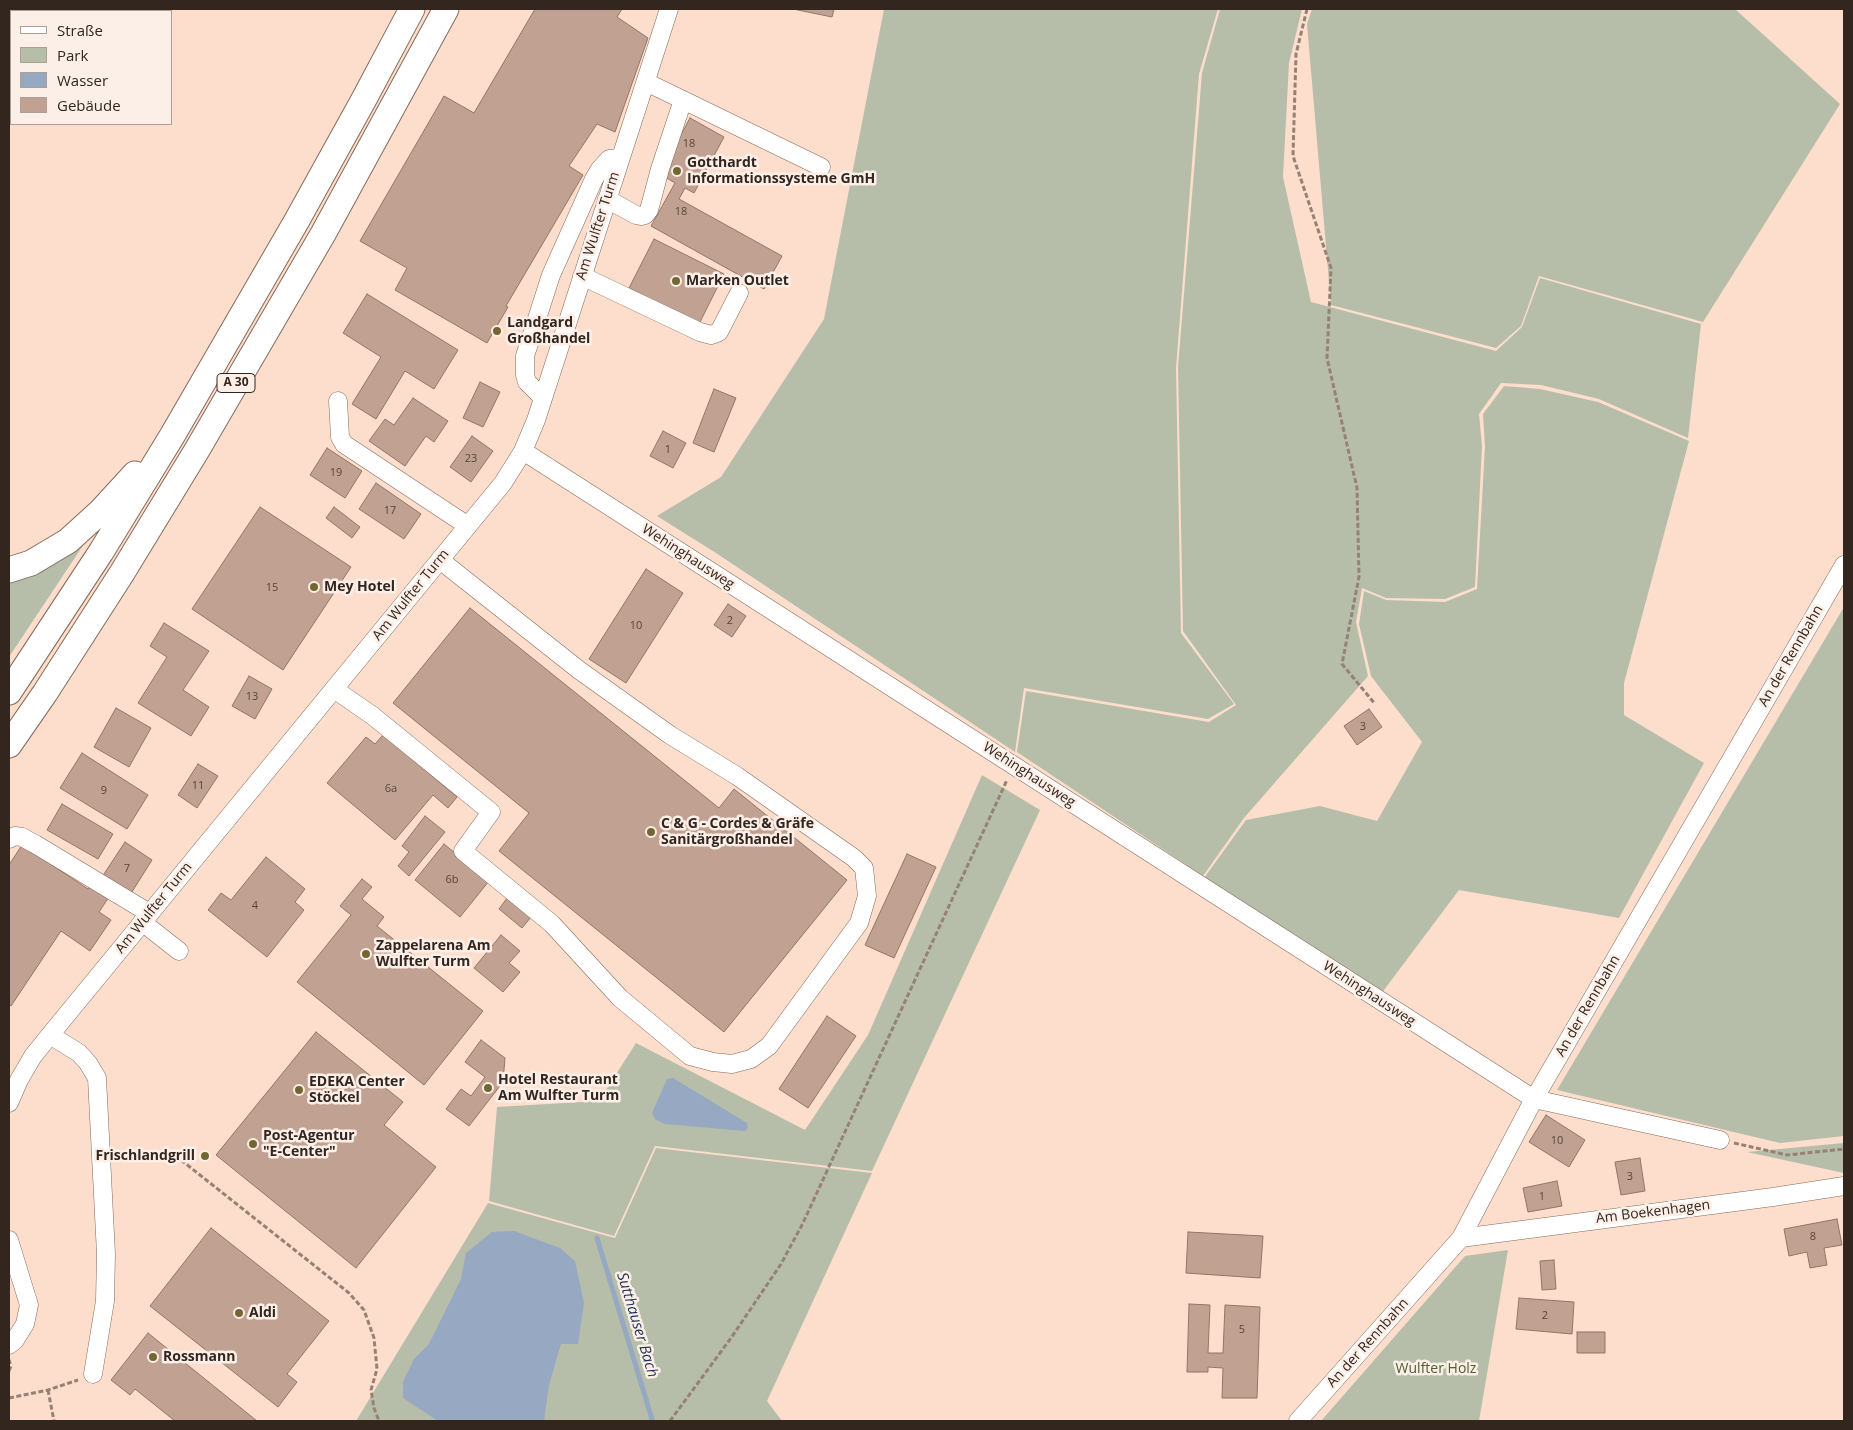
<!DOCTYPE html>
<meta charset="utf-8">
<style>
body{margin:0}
#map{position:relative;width:1853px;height:1430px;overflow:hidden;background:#fddecc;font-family:"Open Sans",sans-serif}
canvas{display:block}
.frame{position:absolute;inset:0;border:10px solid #32261f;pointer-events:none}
.legend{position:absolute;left:10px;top:10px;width:162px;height:115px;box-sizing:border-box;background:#fcefe8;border:1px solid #ab9f98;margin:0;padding:6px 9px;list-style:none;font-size:15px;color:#32261f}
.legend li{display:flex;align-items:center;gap:10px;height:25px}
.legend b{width:25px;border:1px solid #ab9f98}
</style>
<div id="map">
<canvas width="1853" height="1430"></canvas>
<div class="frame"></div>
<ul class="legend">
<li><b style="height:6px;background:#fff"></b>Straße</li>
<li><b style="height:14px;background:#b6beaa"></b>Park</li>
<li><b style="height:14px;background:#97a8c2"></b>Wasser</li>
<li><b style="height:14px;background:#c1a292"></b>Gebäude</li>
</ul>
</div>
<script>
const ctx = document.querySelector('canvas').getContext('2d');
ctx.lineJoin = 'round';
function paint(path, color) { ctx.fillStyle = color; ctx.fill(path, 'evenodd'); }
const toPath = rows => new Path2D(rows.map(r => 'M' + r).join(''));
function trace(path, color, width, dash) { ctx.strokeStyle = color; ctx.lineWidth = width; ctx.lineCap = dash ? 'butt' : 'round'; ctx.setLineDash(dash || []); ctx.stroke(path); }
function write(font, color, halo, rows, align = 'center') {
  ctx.font = font + ' "Open Sans",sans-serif'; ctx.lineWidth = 5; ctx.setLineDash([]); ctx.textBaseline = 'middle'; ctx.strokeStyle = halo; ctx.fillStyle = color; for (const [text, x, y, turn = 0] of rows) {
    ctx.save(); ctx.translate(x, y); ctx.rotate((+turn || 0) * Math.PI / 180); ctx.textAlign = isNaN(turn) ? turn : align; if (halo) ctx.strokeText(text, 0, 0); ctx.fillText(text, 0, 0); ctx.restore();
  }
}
paint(toPath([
 [884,9,1218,9,1199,74,1176,368,1181,633,1234,704,1208,719,1024,688,1015,752,716,553,657,516,721,477,824,319],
 [1220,9,1302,9,1289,63,1283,177,1311,302,1496,351,1522,327,1540,278,1701,324,1688,438,1599,399,1541,385,1501,383,1479,414,1482,446,1475,587,1445,599,1386,598,1362,588,1356,622,1368,676,1244,818,1203,876,1017,752,1026,691,1209,722,1236,705,1183,631,1178,367,1202,73],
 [1312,9,1735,9,1840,104,1703,322,1539,276,1521,326,1496,348,1331,305,1307,24],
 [1504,386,1540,389,1598,402,1689,441,1624,683,1624,715,1704,763,1619,918,1459,890,1381,994,1204,878,1246,820,1320,806,1377,821,1422,742,1371,676,1359,624,1364,591,1386,600,1445,602,1477,589,1485,446,1483,414],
 [86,541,9,657,9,579],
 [1844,607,1844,1136,1780,1143,1557,1090],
 [982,775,1040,810,872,1171,655,1146,614,1236,489,1201,497,1107,599,1101,636,1043,805,1130,868,1035],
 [1844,1143,1844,1173,1747,1152],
 [656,1148,872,1173,767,1401,782,1421,356,1421,488,1203,615,1238],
 [1508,1250,1479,1421,1321,1421,1465,1256]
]), '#b6beaa');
paint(toPath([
 [673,1078,747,1123,748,1128,745,1131,665,1124,655,1119,652,1113,667,1079],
 [514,1231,560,1248,575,1261,584,1303,578,1344,561,1344,549,1385,544,1421,438,1421,403,1398,403,1382,414,1359,429,1344,461,1279,466,1253,492,1232]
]), '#97a8c2');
trace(toPath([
 [597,1238,652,1419]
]), '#97a8c2', 5);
const building = toPath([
 [535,9,622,9,617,17,648,38,615,132,597,124,569,166,583,175,506,306,508,307,487,343,395,290,407,268,360,241,444,96,474,113,535,9],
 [793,9,834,9,832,17,793,9],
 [690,118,724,137,694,193,685,188,679,199,782,256,764,289,651,226,675,183,660,174,690,118],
 [654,239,724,274,699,324,629,288,654,239],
 [367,294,458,350,434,389,405,371,376,419,352,404,381,357,343,333,367,294],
 [480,382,500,392,483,427,463,418,480,382],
 [714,389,736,398,714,452,693,443,714,389],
 [413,398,448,421,434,442,426,436,405,466,369,441,385,419,394,425,413,398],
 [663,431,686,443,673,468,650,456,663,431],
 [472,436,493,451,471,482,450,467,472,436],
 [327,448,362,471,345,498,310,475,327,448],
 [376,483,421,514,404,539,359,509,376,483],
 [260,507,351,567,283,670,192,609,260,507],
 [334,507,360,527,352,538,326,518,334,507],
 [646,569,683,593,626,683,589,659,646,569],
 [728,604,746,616,732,637,714,625,728,604],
 [470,608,719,808,734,789,847,880,724,1032,499,851,529,813,393,703,470,608],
 [164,623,209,651,183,690,209,707,191,736,138,703,167,657,150,646,164,623],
 [249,676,272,689,255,719,232,706,249,676],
 [116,708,151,728,129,767,94,747,116,708],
 [1369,709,1382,727,1357,745,1344,726,1369,709],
 [383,735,457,797,448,808,433,795,395,840,327,783,366,737,375,744,383,735],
 [82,753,148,795,127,829,60,788,82,753],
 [198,764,218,776,197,808,178,795,198,764],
 [62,804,113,834,98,859,47,830,62,804],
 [425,816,445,832,409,876,398,866,409,852,402,846,425,816],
 [125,842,152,860,130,895,102,877,125,842],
 [444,844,489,881,460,917,415,880,444,844],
 [22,845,88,889,91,885,109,897,99,912,111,920,90,951,61,931,11,1006,9,1004,9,865,22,845],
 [907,854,936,867,894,958,865,945,907,854],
 [266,857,305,889,295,902,304,910,267,957,208,910,221,893,231,900,266,857],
 [362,879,372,887,362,899,384,917,377,926,483,1011,424,1085,297,982,351,915,340,906,362,879],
 [507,898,531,917,522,928,499,909,507,898],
 [501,935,520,951,509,963,520,972,503,992,474,968,501,935],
 [827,1016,856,1036,808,1108,779,1089,827,1016],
 [316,1032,403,1102,384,1125,436,1167,356,1268,216,1155,316,1032],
 [481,1040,505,1058,503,1082,469,1126,446,1109,461,1089,471,1096,485,1077,465,1062,481,1040],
 [1546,1115,1585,1140,1569,1167,1529,1142,1546,1115],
 [1640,1158,1645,1191,1621,1195,1615,1162,1640,1158],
 [1557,1181,1562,1206,1528,1212,1523,1188,1557,1181],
 [1837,1219,1842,1245,1824,1248,1827,1265,1810,1268,1807,1252,1789,1256,1784,1229,1837,1219],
 [211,1228,329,1321,287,1374,297,1382,278,1407,150,1306,211,1228],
 [1188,1232,1263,1236,1260,1278,1186,1273,1188,1232],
 [1554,1260,1556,1289,1542,1290,1540,1261,1554,1260],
 [1519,1298,1574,1302,1572,1334,1516,1329,1519,1298],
 [1189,1304,1210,1305,1208,1353,1223,1353,1225,1305,1260,1307,1257,1398,1222,1398,1223,1368,1208,1367,1208,1372,1187,1372,1189,1304],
 [1577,1332,1605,1332,1605,1353,1577,1353,1577,1332],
 [148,1333,257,1421,175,1421,135,1389,130,1395,111,1380,148,1333]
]);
paint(building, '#c1a292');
trace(building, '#917566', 1);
const minor = toPath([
 [646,82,821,167],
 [607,199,636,215,641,216,645,215,649,210,660,169,683,100],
 [582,276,700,332,711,335,719,332,739,293],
 [543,398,527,382,525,375,525,356,551,275,594,179,600,169,609,159,620,158],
 [338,401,340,437,344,444,468,526],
 [523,451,1534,1099,1720,1140],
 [334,689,373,716,491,812,463,851,552,924,620,998,690,1056,713,1062,732,1064,751,1059,769,1046,859,923,867,896,864,868,854,858,737,776,670,735,579,670,440,560],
 [9,839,15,836,22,837,35,844,149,913],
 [142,922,179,951],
 [50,1035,79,1053,88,1063,97,1078,106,1254,105,1301,93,1374],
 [9,1103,19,1080,33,1056,50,1035,503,483,523,451,536,420,669,9],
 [1461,1238,1773,1197,1844,1186],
 [9,1240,29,1305,25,1324,15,1340,9,1345],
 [1298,1421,1461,1238,1534,1099,1844,565]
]);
const highway = toPath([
 [9,570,31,563,68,541,101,511,135,474],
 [9,692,101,552,172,436,296,222,363,101,412,9],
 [9,745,45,693,122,573,197,450,323,234,446,9]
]);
trace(minor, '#85695a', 19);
trace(highway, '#85695a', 27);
trace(toPath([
 [1307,9,1296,54,1293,156,1331,268,1327,358,1357,488,1359,577,1342,664,1375,704],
 [1734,1143,1787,1155,1844,1149],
 [181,1160,349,1293,364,1310,374,1338,377,1369,371,1390,374,1408,379,1421],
 [9,1371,11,1366,9,1360],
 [48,1390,54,1421],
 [9,1398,48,1390,78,1380],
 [670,1421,731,1338,781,1264,803,1223,1007,780]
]), '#968174', 3, [5, 2.5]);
trace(minor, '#fff', 18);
trace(highway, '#fff', 25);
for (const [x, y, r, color] of [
 [677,171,5,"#746633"],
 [676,281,5,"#746633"],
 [497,331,5,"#746633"],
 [314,587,5,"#746633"],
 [651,832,5,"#746633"],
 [366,954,5,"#746633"],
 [488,1088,5,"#746633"],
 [299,1090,5,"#746633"],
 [253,1144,5,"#746633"],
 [205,1156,5,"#746633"],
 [239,1313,5,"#746633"],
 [153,1357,5,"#746633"]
]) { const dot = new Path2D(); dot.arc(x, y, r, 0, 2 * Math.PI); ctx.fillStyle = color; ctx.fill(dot); trace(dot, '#fcefe8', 2); }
write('11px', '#56453c', null, [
 ["18",689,144],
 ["18",681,212],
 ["1",668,450],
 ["23",471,459],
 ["19",336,473],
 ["17",390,511],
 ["15",272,588],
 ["2",730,621],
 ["10",636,626],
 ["13",252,697],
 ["3",1363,727],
 ["11",198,786],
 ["6a",391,789],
 ["9",104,791],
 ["7",127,869],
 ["6b",452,880],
 ["4",255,906],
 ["10",1557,1141],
 ["3",1630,1177],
 ["1",1542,1197],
 ["8",1813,1237],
 ["2",1545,1316],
 ["5",1242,1330]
]);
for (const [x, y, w] of [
 [236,383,38]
]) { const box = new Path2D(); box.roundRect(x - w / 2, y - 9.5, w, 19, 4); ctx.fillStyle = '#fcefe8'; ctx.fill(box); trace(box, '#32261f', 1); }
write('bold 12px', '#32261f', null, [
 ["A 30",236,383]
]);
write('bold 14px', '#32261f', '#fcefe8', [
 ["Gotthardt",687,163],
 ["Informationssysteme GmH",687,179],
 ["Marken Outlet",686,281],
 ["Landgard",507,323],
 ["Großhandel",507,339],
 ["Mey Hotel",324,587],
 ["C & G - Cordes & Gräfe",661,824],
 ["Sanitärgroßhandel",661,840],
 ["Zappelarena Am",376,946],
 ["Wulfter Turm",376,962],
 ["Hotel Restaurant",498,1080],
 ["Am Wulfter Turm",498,1096],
 ["EDEKA Center",309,1082],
 ["Stöckel",309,1098],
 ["Post-Agentur",263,1136],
 ["\"E-Center\"",263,1152],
 ["Frischlandgrill",195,1156,"right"],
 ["Aldi",249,1313],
 ["Rossmann",163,1357]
], 'left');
write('14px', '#32261f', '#fcefe8', [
 ["Am Wulfter Turm",598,226,-72],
 ["Wehinghausweg",688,557,33],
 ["Am Wulfter Turm",411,595,-51],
 ["An der Rennbahn",1791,656,-60],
 ["Wehinghausweg",1029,775,33],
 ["Am Wulfter Turm",154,908,-51],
 ["Wehinghausweg",1369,994,33],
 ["An der Rennbahn",1588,1006,-60],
 ["Am Boekenhagen",1653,1212,-7],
 ["An der Rennbahn",1368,1343,-48]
]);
write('14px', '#4e5f30', '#fcefe8', [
 ["Wulfter Holz",1436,1369]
]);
write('italic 15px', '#1a3256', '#fcefe8', [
 ["Sutthauser Bach",637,1325,73]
]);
</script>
